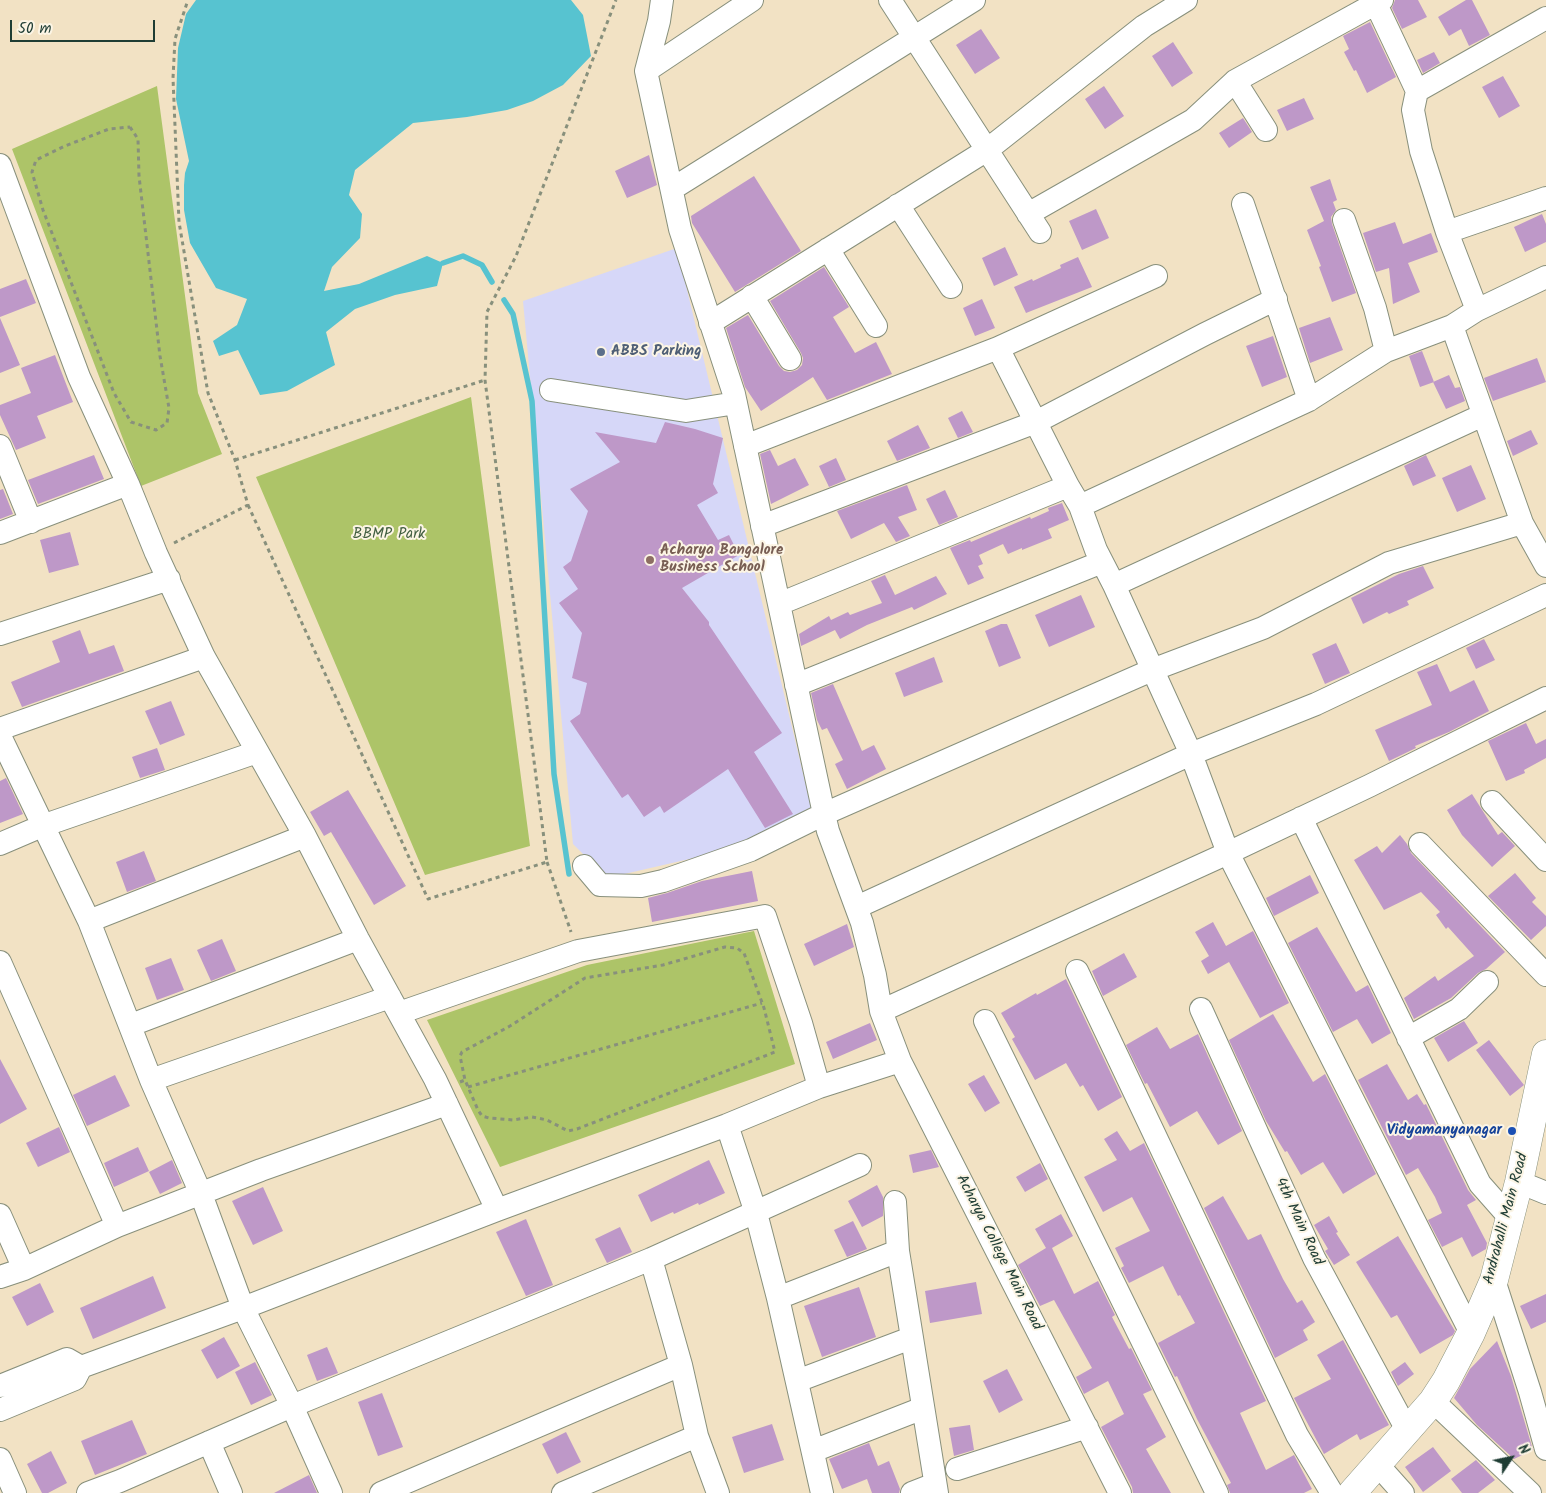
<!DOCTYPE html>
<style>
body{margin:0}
#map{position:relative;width:1546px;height:1493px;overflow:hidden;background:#f2e2c4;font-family:Kalam,sans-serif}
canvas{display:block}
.north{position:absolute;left:1486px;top:1433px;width:50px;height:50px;-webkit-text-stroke:4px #fcf5e5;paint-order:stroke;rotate:56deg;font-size:14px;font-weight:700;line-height:20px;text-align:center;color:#1f3d34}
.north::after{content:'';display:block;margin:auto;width:18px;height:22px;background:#1f3d34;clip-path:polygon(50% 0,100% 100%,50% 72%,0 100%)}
.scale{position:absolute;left:10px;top:20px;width:145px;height:22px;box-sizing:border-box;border:2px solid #1f3d34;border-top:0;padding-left:6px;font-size:15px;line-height:18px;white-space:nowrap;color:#1f3d34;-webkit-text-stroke:4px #fcf5e5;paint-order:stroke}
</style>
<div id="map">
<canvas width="1546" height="1493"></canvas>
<div class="north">N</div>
<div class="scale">50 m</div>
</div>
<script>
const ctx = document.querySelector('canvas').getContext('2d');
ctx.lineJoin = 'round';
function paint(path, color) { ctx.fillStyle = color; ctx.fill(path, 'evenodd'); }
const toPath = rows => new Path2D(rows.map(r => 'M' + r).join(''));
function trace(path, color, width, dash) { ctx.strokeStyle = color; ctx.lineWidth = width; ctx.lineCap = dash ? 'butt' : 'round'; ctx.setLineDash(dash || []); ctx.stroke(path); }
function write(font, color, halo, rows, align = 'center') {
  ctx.font = font + ' Kalam,sans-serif'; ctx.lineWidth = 4; ctx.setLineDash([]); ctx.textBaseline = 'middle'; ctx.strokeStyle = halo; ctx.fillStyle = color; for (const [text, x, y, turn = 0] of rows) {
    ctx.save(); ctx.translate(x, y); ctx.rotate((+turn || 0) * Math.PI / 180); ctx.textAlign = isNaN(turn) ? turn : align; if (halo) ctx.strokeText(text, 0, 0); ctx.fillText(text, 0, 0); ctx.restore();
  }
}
paint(toPath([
 [677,248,814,819,750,845,607,878,573,844,523,301]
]), '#d6d7f8');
paint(toPath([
 [157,86,198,393,222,454,141,486,12,149],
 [471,397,530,846,425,875,256,477],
 [754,931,795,1064,500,1167,427,1020,587,965]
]), '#adc468');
paint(toPath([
 [196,0,571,0,583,15,591,56,563,85,533,101,507,110,467,117,413,123,355,170,349,195,362,214,360,238,332,267,324,291,359,284,427,256,443,263,437,286,395,295,355,309,326,332,335,365,287,391,260,395,238,350,219,356,213,341,237,325,247,299,216,288,190,243,184,210,184,185,185,173,189,161,176,99,178,48,186,14]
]), '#57c3d0');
trace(toPath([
 [443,263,463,256,482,265,492,282],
 [504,300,513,314,532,401,554,774,569,874]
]), '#57c3d0', 5.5);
paint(toPath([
 [1395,0,1418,0,1427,17,1402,29,1392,8],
 [1466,0,1472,0,1490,35,1469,46,1461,29,1449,36,1438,17],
 [1370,22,1396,77,1367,93,1356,70,1354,71,1344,52,1349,49,1343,36],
 [981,29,1000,58,975,74,956,45],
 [1173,42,1193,73,1172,87,1152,56],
 [1434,52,1440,63,1423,73,1417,60],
 [1503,76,1520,106,1499,118,1482,87],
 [1104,86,1124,116,1105,129,1085,99],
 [1304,98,1314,119,1287,131,1277,110],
 [1243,118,1252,132,1229,148,1219,133],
 [649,155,657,185,627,198,615,171],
 [754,176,801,251,735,292,692,223,691,216],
 [1330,179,1337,200,1333,202,1336,210,1331,217,1332,224,1356,293,1332,302,1319,267,1321,266,1307,230,1324,221,1310,187],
 [1096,209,1109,238,1082,250,1069,221],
 [1542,214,1546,224,1546,242,1525,252,1514,227],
 [1395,222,1403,244,1431,233,1438,252,1408,263,1420,292,1393,304,1389,268,1376,272,1363,233],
 [1005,247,1018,275,994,286,982,258],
 [1078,257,1092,287,1026,313,1014,287,1032,279,1033,281,1061,268,1060,265],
 [824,267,849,307,833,317,855,353,876,342,892,374,827,400,813,377,761,411,745,387,726,328,748,315,779,366,784,371,790,372,797,370,802,365,803,358,801,353,770,301],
 [26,279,36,303,0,317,0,289],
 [982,299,995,328,975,336,963,308],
 [1330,317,1343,350,1310,363,1299,328],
 [0,318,20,365,0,373],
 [1273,336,1287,377,1262,387,1246,346],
 [1422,351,1434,382,1420,387,1409,356],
 [55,355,73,402,37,416,46,438,16,450,0,415,0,405,31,393,21,368],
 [1537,358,1546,382,1493,401,1484,378],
 [1449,375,1455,388,1460,387,1465,401,1446,409,1433,382],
 [962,411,973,432,958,438,948,418],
 [665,422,695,429,723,438,713,484,718,493,697,505,718,540,729,535,739,555,682,588,709,622,709,625,782,733,754,752,793,814,765,828,728,769,664,813,660,806,644,817,628,794,622,798,570,721,580,714,587,683,572,678,582,633,559,603,578,589,563,567,571,561,588,511,570,489,620,462,595,432,656,443],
 [918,425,930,448,897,461,887,441],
 [1531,430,1538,444,1513,456,1507,441],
 [770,450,778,466,795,458,809,485,771,504,760,454],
 [94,455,104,479,38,504,28,480],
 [1426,455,1436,476,1413,486,1404,466],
 [836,458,846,480,829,487,819,466],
 [1471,465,1486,499,1457,512,1442,478],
 [907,485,917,510,898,517,910,536,896,542,884,523,851,539,837,511],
 [3,489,13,514,0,519,0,490],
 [945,490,958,517,939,525,926,499],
 [1062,503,1069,520,1048,529,1052,538,1022,550,1022,548,1008,554,1003,544,979,555,983,564,978,566,984,578,968,585,950,548,970,540,971,542,1030,517,1031,519,1049,511,1048,508],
 [70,532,79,565,49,573,40,540],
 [1423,566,1434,588,1407,601,1409,605,1389,614,1387,612,1363,624,1351,598,1399,574],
 [885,575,895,595,936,576,947,594,914,610,912,607,867,625,840,639,835,630,801,646,799,634,829,616,831,620,848,612,850,615,882,603,871,581],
 [1081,595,1095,627,1049,647,1035,615],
 [1001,624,1007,624,1021,658,999,667,985,631],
 [80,630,89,654,114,645,124,671,22,707,11,682,60,662,52,641],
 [1484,639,1495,660,1476,669,1466,648],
 [1336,643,1350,673,1325,684,1312,654],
 [934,657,943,682,904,697,895,673],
 [1437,664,1450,692,1474,680,1489,711,1449,732,1415,746,1416,748,1389,761,1375,730,1432,705,1417,672],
 [833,684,862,751,874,745,886,769,847,789,835,764,843,760,827,728,822,730,817,720,811,693],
 [171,701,185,735,160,745,145,711],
 [1526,723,1536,744,1546,739,1546,758,1524,770,1525,773,1506,781,1488,741],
 [157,748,165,770,140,778,132,757],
 [6,778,23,814,0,823,0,781],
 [348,790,406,886,374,905,331,832,324,836,310,812],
 [1472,794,1498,835,1502,832,1515,846,1492,867,1462,835,1447,810],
 [1400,835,1407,844,1411,853,1505,952,1486,969,1478,973,1451,998,1414,1019,1404,998,1435,976,1438,981,1474,956,1448,927,1446,929,1436,915,1440,912,1421,892,1384,910,1354,860,1377,846,1382,853],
 [144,851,156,881,127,892,116,862],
 [752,871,758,901,652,922,648,898,667,893,702,881],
 [1515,873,1536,898,1532,902,1546,916,1546,926,1531,940,1488,896],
 [1310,875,1319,893,1274,916,1266,898],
 [1213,922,1226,946,1253,931,1289,1003,1260,1018,1229,962,1208,974,1201,961,1209,956,1195,932],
 [847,924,854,947,814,966,804,944],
 [1317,927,1356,992,1368,985,1391,1033,1372,1044,1357,1019,1333,1032,1288,943],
 [222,939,236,971,211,981,197,950],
 [1124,953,1137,977,1103,996,1092,971],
 [171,958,184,990,157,1000,145,968],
 [1066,979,1122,1097,1098,1111,1083,1085,1080,1087,1066,1063,1035,1080,1012,1039,1015,1037,1001,1013,1036,993,1037,995],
 [1273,1014,1313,1082,1325,1074,1376,1174,1343,1194,1323,1162,1301,1175,1287,1151,1285,1152,1266,1121,1229,1040],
 [1464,1021,1478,1043,1448,1062,1434,1038],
 [870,1023,877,1040,833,1059,826,1042],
 [1157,1027,1170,1049,1198,1034,1242,1131,1218,1145,1197,1111,1170,1127,1147,1083,1145,1084,1126,1045],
 [1489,1040,1524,1085,1510,1096,1476,1050],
 [0,1059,27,1109,0,1124],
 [1387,1064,1408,1100,1417,1094,1424,1105,1426,1104,1468,1190,1476,1200,1467,1205,1487,1243,1486,1249,1472,1257,1462,1237,1442,1247,1428,1220,1442,1213,1435,1197,1418,1168,1406,1175,1358,1080],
 [115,1075,130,1106,87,1126,73,1095],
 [984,1075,1000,1103,985,1112,968,1084],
 [59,1127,70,1152,38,1167,26,1143],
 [1117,1131,1130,1151,1144,1143,1266,1401,1240,1413,1266,1470,1294,1455,1312,1489,1304,1493,1230,1493,1227,1485,1231,1483,1197,1419,1177,1376,1175,1377,1158,1343,1195,1323,1180,1295,1178,1296,1163,1266,1129,1283,1121,1268,1124,1266,1115,1248,1150,1231,1132,1197,1103,1212,1084,1177,1117,1160,1104,1139],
 [138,1147,149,1171,114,1187,104,1163],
 [931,1150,939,1167,913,1173,909,1155],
 [172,1160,182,1183,160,1194,149,1172],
 [709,1160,725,1193,699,1205,698,1203,674,1214,673,1212,651,1222,638,1195],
 [1040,1163,1048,1179,1025,1192,1016,1177],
 [877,1185,883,1197,883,1216,862,1227,848,1201],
 [263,1187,283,1231,253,1245,232,1201],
 [1223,1196,1248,1240,1261,1234,1283,1279,1297,1303,1302,1300,1315,1322,1303,1330,1308,1340,1275,1358,1204,1208],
 [1061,1214,1073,1236,1052,1248,1074,1294,1098,1281,1115,1315,1112,1317,1129,1349,1131,1348,1152,1390,1143,1394,1166,1437,1146,1449,1171,1493,1133,1493,1132,1487,1101,1427,1124,1414,1108,1381,1084,1394,1076,1377,1092,1368,1054,1300,1040,1306,1018,1265,1046,1248,1035,1229],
 [1329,1216,1338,1232,1336,1233,1350,1255,1334,1265,1325,1251,1328,1249,1314,1225],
 [526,1219,553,1285,526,1296,496,1232],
 [853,1221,867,1249,847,1257,834,1230],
 [620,1227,632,1252,607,1263,595,1239],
 [1398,1236,1455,1331,1453,1335,1420,1354,1397,1315,1391,1318,1356,1262],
 [153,1276,166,1308,93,1339,80,1308],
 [976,1282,982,1314,930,1323,925,1291],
 [40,1283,54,1312,27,1326,12,1297],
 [859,1287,876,1337,822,1357,804,1306],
 [1546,1294,1546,1322,1531,1329,1520,1306],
 [224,1337,240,1366,217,1379,201,1350],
 [1343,1340,1389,1425,1360,1440,1357,1434,1324,1454,1294,1398,1331,1379,1317,1355],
 [1497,1341,1511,1376,1533,1450,1514,1459,1477,1425,1454,1398,1470,1369],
 [327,1347,338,1373,317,1381,307,1355],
 [255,1362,272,1395,251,1405,235,1372],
 [1405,1362,1414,1374,1398,1386,1391,1372],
 [1007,1369,1023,1400,999,1413,983,1381],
 [382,1393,403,1447,378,1456,358,1402],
 [132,1420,147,1454,95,1475,81,1441],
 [772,1424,784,1460,744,1473,732,1437],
 [970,1425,974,1450,954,1456,949,1428],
 [566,1432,581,1462,557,1474,542,1444],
 [869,1443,878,1466,889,1461,900,1489,899,1493,872,1493,867,1479,842,1489,829,1459],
 [1433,1447,1451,1471,1423,1492,1405,1467],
 [51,1451,67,1483,48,1493,42,1493,27,1464],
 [1476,1460,1495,1480,1478,1493,1462,1493,1451,1479],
 [309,1475,317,1493,274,1493]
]), '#be98c8');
const minor = toPath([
 [662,0,659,21,646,71,680,229,734,394,824,814,828,831,862,923,875,975,881,1011,900,1061,1120,1493],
 [890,0,1040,232],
 [1376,4,1417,91,1413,110,1421,151,1447,232,1477,310],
 [646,71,752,0],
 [1235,81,1266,130],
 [1417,91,1546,18],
 [0,165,79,377,128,484,156,553,204,657,305,836,358,939,435,1079,497,1210],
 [672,189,974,0],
 [1243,204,1309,400],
 [898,205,951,287],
 [1028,214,1193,120,1235,81,1382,0],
 [1447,232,1546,198],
 [828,249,876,326],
 [1156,276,998,348,1068,486,1080,506,1096,550,1114,585,1191,754,1228,853,1471,1333],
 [752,296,790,359],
 [710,323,987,150,1144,26,1186,0],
 [1452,326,1522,523,1546,566],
 [1386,351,1452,326,1477,310,1546,277],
 [551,390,686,411,736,403],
 [0,446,31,522],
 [745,446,998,348],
 [1080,506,1309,400,1386,351,1375,308,1344,220],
 [762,526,1036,422,1205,334,1276,299],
 [0,533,128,484],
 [1114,585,1483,415],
 [779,604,1068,486],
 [0,634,169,579],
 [796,685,1102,562],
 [0,729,204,657],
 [0,736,89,921,151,1080,201,1194,243,1308,292,1406,331,1493],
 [1492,802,1546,860],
 [1301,818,1480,1184,1510,1218],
 [0,844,42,826,257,752],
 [1420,844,1546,975],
 [584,866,600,885,641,886,663,881,751,850,824,814,1152,670,1263,628,1389,563,1522,523],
 [857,907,1191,754,1316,704,1546,595],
 [89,921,305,836],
 [0,962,117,1226],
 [1077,971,1297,1435,1332,1493],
 [1201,1009,1314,1258,1407,1430],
 [881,1011,1228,853,1369,786,1546,698],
 [399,1013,578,951,765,916,801,1023,819,1087],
 [985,1021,1217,1493],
 [131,1025,358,939],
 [1408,1038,1459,1009,1487,982],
 [151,1080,390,997],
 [727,1125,819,1087,900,1061],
 [1519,1182,1546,1193],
 [895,1202,898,1251,937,1493],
 [0,1215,24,1269],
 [651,1259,681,1365,697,1436,718,1493],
 [0,1277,24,1269,117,1226,261,1170,447,1104],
 [1494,1280,1530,1392,1546,1449],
 [778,1298,898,1251],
 [81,1367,243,1308,497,1210,727,1125,756,1213,778,1298,822,1493],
 [797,1381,911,1338],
 [0,1386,67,1359,81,1367,75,1379,0,1410],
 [1433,1401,1530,1493],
 [209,1442,231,1493],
 [813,1451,923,1408],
 [0,1459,15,1493],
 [1378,1465,1403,1493],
 [957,1469,1087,1427],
 [88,1493,120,1481,292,1406,651,1259,860,1165],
 [381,1493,681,1365],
 [563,1493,697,1436],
 [912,1493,935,1484]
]);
const major = toPath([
 [1352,1493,1433,1401,1446,1381,1471,1333,1494,1280,1519,1182,1546,1054]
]);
trace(minor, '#88907c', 24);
trace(major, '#88907c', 29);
trace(toPath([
 [130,127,138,139,139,176,160,356,169,408,167,423,156,430,131,422,114,393,43,210,32,172,36,160,65,146,109,129,130,127],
 [235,460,485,380],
 [248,505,428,899,547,862,485,380,487,312,516,256,616,0],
 [174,543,248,505,235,460,208,393,179,222,173,78,175,39,188,0],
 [547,862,571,932],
 [460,1082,465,1080,478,1110,482,1116,489,1118,513,1120,532,1117,547,1120,568,1131,577,1129,775,1052,764,1008,744,953,737,948,725,947,663,965,585,978,510,1026,462,1052,460,1056,465,1080],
 [468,1087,762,1003]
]), '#88907c', 3, [4, 4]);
trace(minor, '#fff', 22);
trace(major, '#fff', 28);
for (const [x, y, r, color] of [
 [601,352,5,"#5c6f8a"],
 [650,560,5,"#8d6e63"],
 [1512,1131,5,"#1a4fb4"]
]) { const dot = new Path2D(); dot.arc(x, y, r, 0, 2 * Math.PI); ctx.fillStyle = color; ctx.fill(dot); trace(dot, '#fcf5e5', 2); }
write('bold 15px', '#4e5e75', '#fcf5e5', [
 ["ABBS Parking",611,352]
], 'left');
write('15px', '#425f41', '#fcf5e5', [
 ["BBMP Park",389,535]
]);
write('bold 15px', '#785e54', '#fcf5e5', [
 ["Acharya Bangalore",660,551],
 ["Business School",660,568]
], 'left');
write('bold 15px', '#164399', '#fcf5e5', [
 ["Vidyamanyanagar",1502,1131]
], 'right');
write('15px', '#1f3d34', '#fcf5e5', [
 ["Andrahalli Main Road",1507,1219,-75],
 ["4th Main Road",1298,1222,65],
 ["Acharya College Main Road",998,1253,63]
]);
</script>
